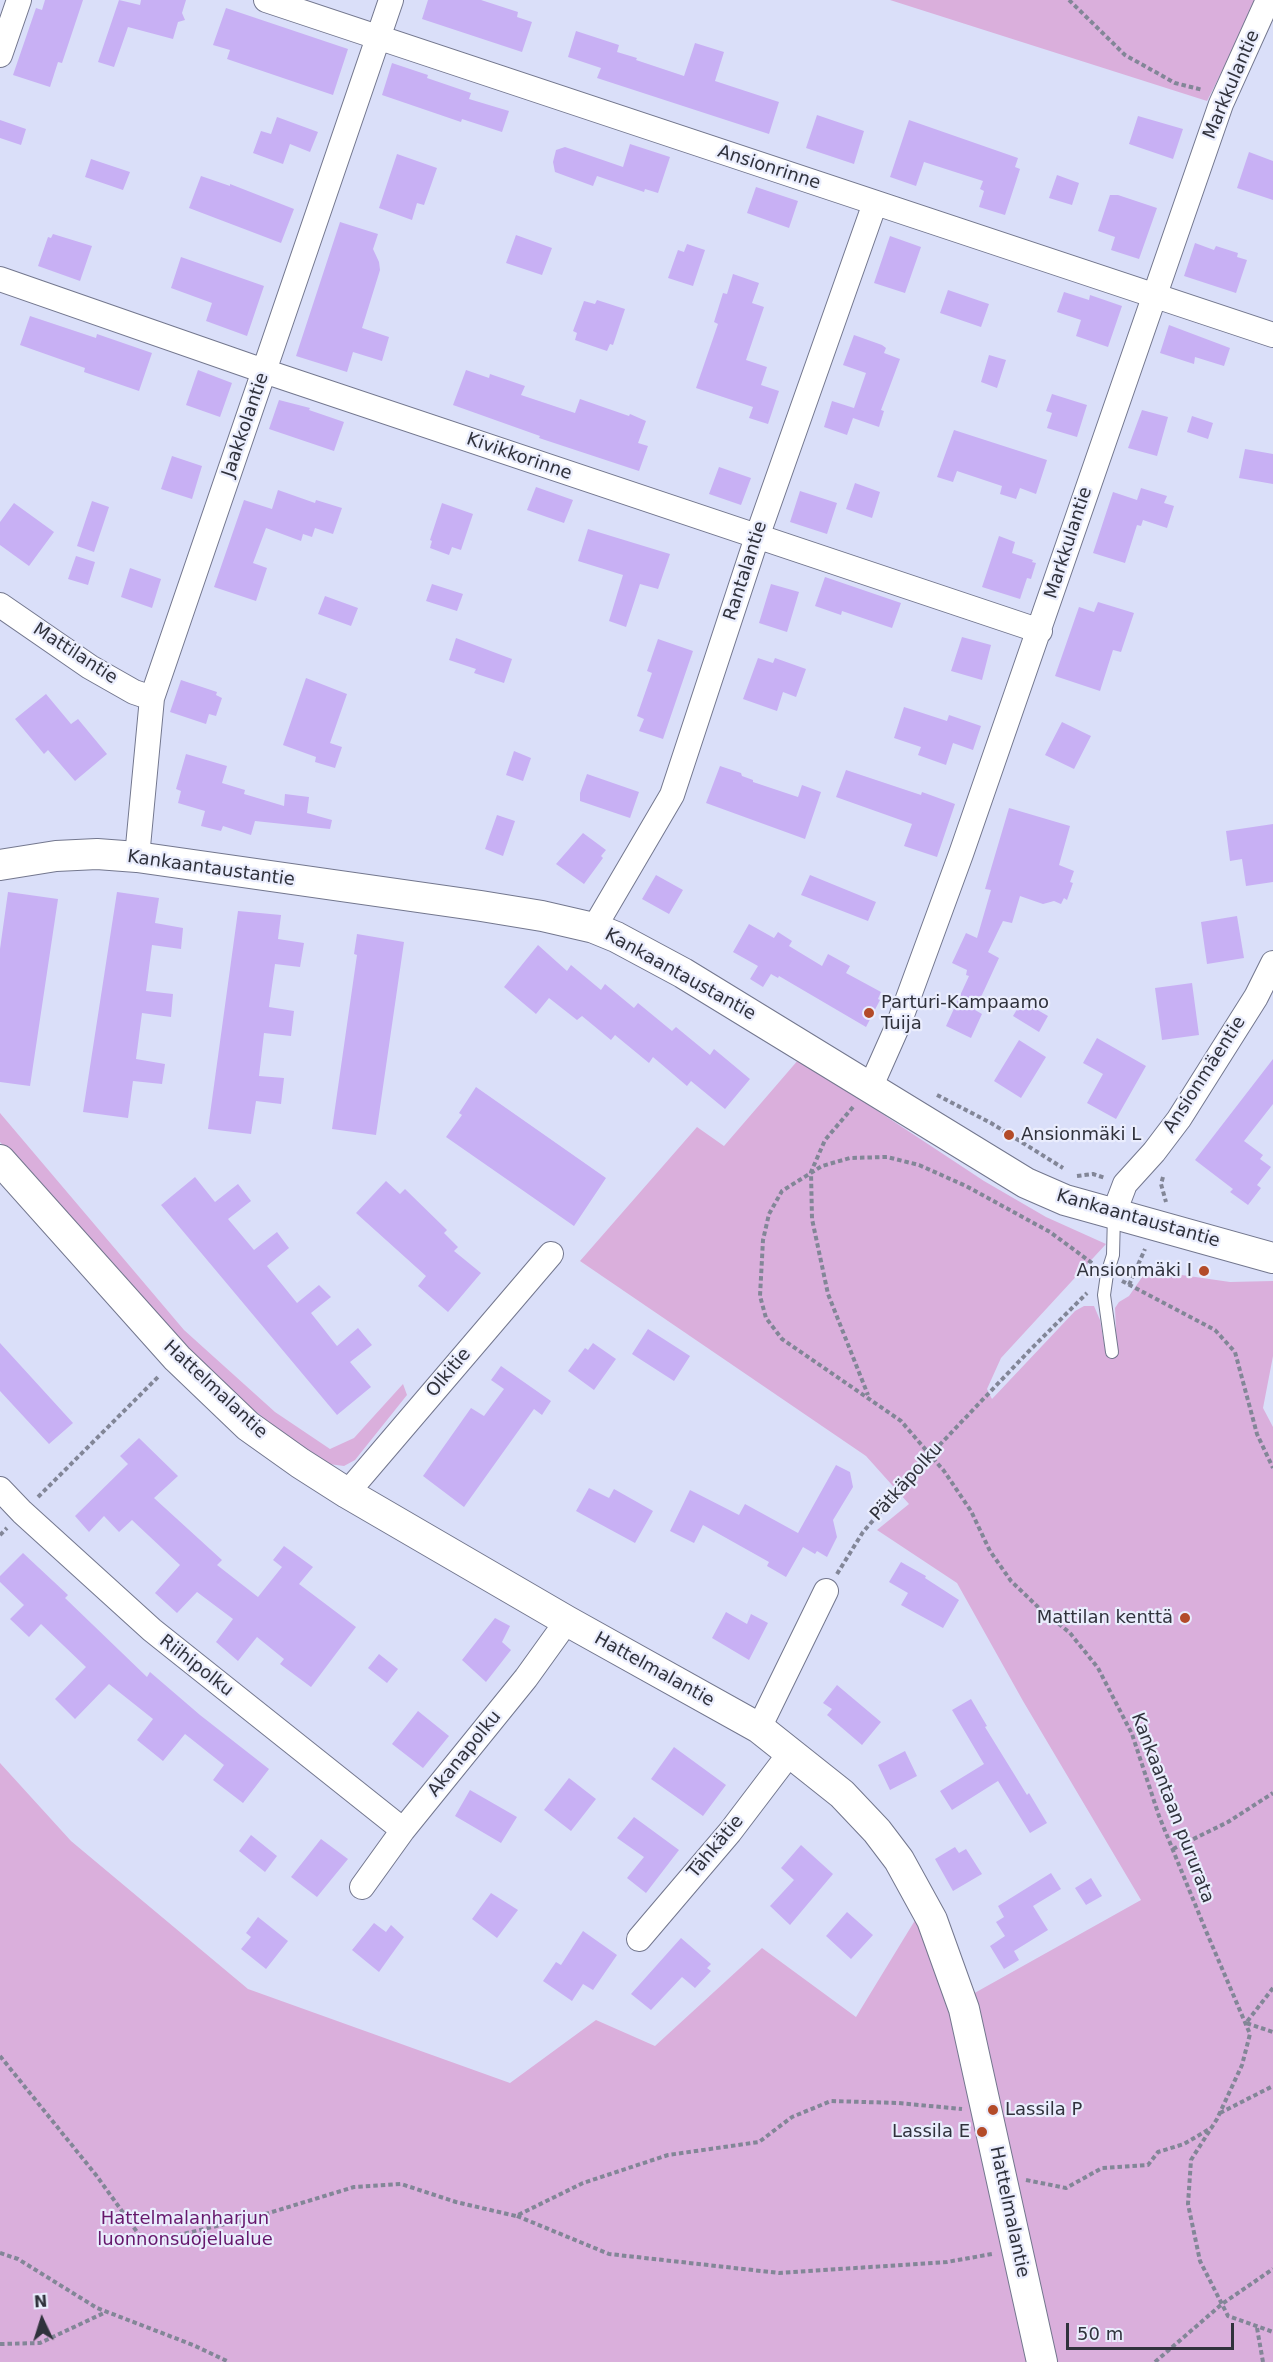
<!DOCTYPE html>
<meta charset="utf-8">
<style>
body{margin:0}
#map{position:relative;width:1273px;height:2362px;overflow:hidden;background:#dadff9;font-family:"DejaVu Sans",sans-serif}
canvas{display:block}
.north{position:absolute;left:12px;top:2290px;width:60px;height:60px;-webkit-text-stroke:4px #eaedfd;paint-order:stroke;rotate:356deg;font-size:16px;font-weight:700;line-height:24px;text-align:center;color:#30323c}
.north::after{content:'';display:block;margin:auto;width:21px;height:27px;background:#30323c;clip-path:polygon(50% 0,100% 100%,50% 72%,0 100%)}
.scale{position:absolute;left:1066px;top:2323px;width:168px;height:27px;box-sizing:border-box;border:3px solid #30323c;border-top:0;padding-left:8px;font-size:18px;line-height:21px;white-space:nowrap;color:#30323c;-webkit-text-stroke:4px #eaedfd;paint-order:stroke}
</style>
<div id="map">
<canvas width="1273" height="2362"></canvas>
<div class="north">N</div>
<div class="scale">50 m</div>
</div>
<script>
const ctx = document.querySelector('canvas').getContext('2d');
ctx.lineJoin = 'round';
function paint(path, color) { ctx.fillStyle = color; ctx.fill(path, 'evenodd'); }
const toPath = rows => new Path2D(rows.map(r => 'M' + r).join(''));
function trace(path, color, width, dash) { ctx.strokeStyle = color; ctx.lineWidth = width; ctx.lineCap = dash ? 'butt' : 'round'; ctx.setLineDash(dash || []); ctx.stroke(path); }
function write(font, color, halo, rows, align = 'center') {
  ctx.font = font + ' "DejaVu Sans",sans-serif'; ctx.lineWidth = 4.5; ctx.setLineDash([]); ctx.textBaseline = 'middle'; ctx.strokeStyle = halo; ctx.fillStyle = color; for (const [text, x, y, turn = 0] of rows) {
    ctx.save(); ctx.translate(x, y); ctx.rotate((+turn || 0) * Math.PI / 180); ctx.textAlign = isNaN(turn) ? turn : align; if (halo) ctx.strokeText(text, 0, 0); ctx.fillText(text, 0, 0); ctx.restore();
  }
}
paint(toPath([
 [890,0,1258,0,1207,101],
 [799,1059,984,1181,1046,1217,1106,1244,1001,1358,987,1389,992,1399,1075,1311,1084,1306,1094,1306,1100,1320,1106,1355,1117,1351,1115,1308,1119,1302,1129,1296,1147,1270,1230,1282,1273,1281,1273,1356,1263,1408,1273,1427,1273,2362,0,2362,0,1763,71,1841,248,1989,510,2083,596,2020,655,2046,762,1948,856,2017,917,1917,971,1995,1141,1900,1023,1701,957,1583,877,1530,909,1504,866,1456,580,1261,697,1127,724,1146],
 [0,1113,184,1330,275,1412,330,1449,354,1438,403,1384,407,1395,355,1460,344,1466,321,1463,241,1400,148,1312,0,1142]
]), '#daafdc');
paint(toPath([
 [45,0,83,0,62,63,58,62,50,87,13,75,36,8,42,10],
 [119,0,140,5,141,0,186,0,182,13,185,20,178,22,173,39,128,27,114,67,98,62],
 [428,0,481,0,518,12,517,17,532,22,522,52,422,19],
 [226,8,348,49,333,95,227,59,230,50,213,45],
 [576,31,619,45,617,52,637,58,636,60,684,76,695,43,724,52,715,81,779,102,769,134,597,78,601,68,568,57],
 [392,63,428,75,427,78,471,93,469,99,509,111,502,132,462,119,461,122,382,95],
 [817,115,864,131,854,164,806,148],
 [1138,116,1183,129,1173,159,1129,144],
 [277,117,318,132,310,152,290,144,283,164,253,153,261,131,271,134],
 [0,120,26,129,21,145,0,138],
 [909,120,1018,158,1015,167,1020,169,1005,215,979,207,984,191,980,189,983,181,924,162,916,186,890,177],
 [630,144,670,157,658,193,645,189,644,192,597,176,593,186,555,172,553,162,556,150,565,147,623,167],
 [1249,152,1273,161,1273,200,1237,188],
 [397,154,437,168,424,205,417,203,412,220,379,208],
 [91,159,130,172,123,190,85,177],
 [1057,175,1079,183,1072,205,1049,198],
 [201,176,230,186,230,184,294,209,281,243,189,208],
 [756,187,798,201,789,228,747,213],
 [1110,195,1118,195,1157,208,1139,259,1111,250,1115,237,1098,231],
 [340,222,378,234,373,249,379,262,380,270,362,328,389,337,382,361,353,352,347,372,296,356],
 [53,234,92,246,80,281,38,266,48,237,51,238],
 [516,235,552,248,542,275,506,263],
 [890,236,921,247,905,293,874,283],
 [1195,243,1214,250,1216,246,1238,253,1237,257,1247,260,1236,293,1184,276],
 [687,244,705,250,693,286,668,278,678,250,684,252],
 [181,257,264,286,247,336,206,321,212,303,171,288],
 [733,274,759,283,752,303,764,307,746,360,767,367,761,385,779,391,768,424,749,418,753,407,696,388,718,324,714,322,723,293,727,294],
 [948,290,989,304,981,327,940,313],
 [1064,292,1089,300,1090,295,1122,306,1108,347,1076,336,1081,320,1057,312],
 [597,300,625,309,613,345,610,344,607,351,575,340,577,333,573,331,584,301,595,304],
 [30,316,96,338,97,334,152,353,139,391,84,372,85,368,20,345],
 [1169,325,1230,348,1224,366,1195,357,1194,364,1160,353],
 [854,335,882,345,886,348,884,353,900,359,881,410,884,411,879,427,853,418,847,435,824,427,832,401,854,408,866,373,843,365],
 [989,355,1006,360,997,388,981,382],
 [198,370,232,383,220,417,186,405],
 [466,370,489,378,490,374,525,386,521,395,575,413,580,399,629,416,630,414,646,421,638,443,648,446,639,471,539,438,540,436,453,405],
 [1052,394,1087,405,1077,437,1047,428,1052,413,1046,411],
 [279,400,310,408,309,410,344,422,334,451,269,429],
 [1142,410,1168,417,1157,456,1128,448],
 [1192,416,1213,423,1208,439,1187,432],
 [954,430,1047,460,1036,494,1020,488,1016,499,1000,494,1002,486,957,471,953,482,937,477],
 [1245,449,1273,454,1273,484,1239,478],
 [172,456,202,466,192,499,161,489],
 [719,467,751,478,741,505,709,494],
 [855,483,880,492,872,518,846,509],
 [536,487,573,500,564,523,527,510],
 [1141,488,1167,496,1164,503,1174,506,1167,528,1143,520,1141,526,1137,525,1125,563,1093,553,1113,492,1137,500],
 [278,490,315,503,316,500,342,508,333,534,315,528,312,537,303,534,301,541,266,528,253,563,267,568,256,601,214,587,244,500,272,509],
 [800,491,837,503,827,534,790,522],
 [92,501,109,507,94,552,77,546],
 [14,503,54,532,29,566,0,545,0,522],
 [442,503,473,514,461,550,452,547,449,555,430,548,432,541,430,540],
 [588,529,670,554,658,589,640,584,626,627,609,621,623,575,578,561],
 [999,536,1015,542,1012,553,1033,560,1032,562,1036,563,1031,579,1027,578,1020,599,982,587],
 [76,556,95,562,88,585,68,579],
 [130,568,161,579,152,608,121,597],
 [825,577,901,603,892,628,842,611,841,615,815,606],
 [432,584,463,594,457,611,426,601],
 [771,584,799,592,787,632,759,623],
 [325,596,358,608,351,626,318,614],
 [1098,602,1134,613,1121,652,1113,650,1100,691,1055,676,1079,607,1094,612],
 [962,637,991,645,982,680,951,671],
 [456,638,512,659,504,683,474,673,476,669,449,660],
 [658,639,693,651,663,739,639,731,644,719,637,716,652,673,647,671],
 [758,658,773,663,775,658,806,669,796,697,783,692,777,711,743,699],
 [306,678,347,694,330,743,342,747,335,768,315,762,316,757,283,745],
 [181,680,217,692,216,695,222,698,216,716,209,714,206,724,170,712],
 [46,694,71,724,78,719,107,754,75,781,48,750,44,754,15,719],
 [904,707,947,721,949,715,981,726,973,750,953,743,946,765,918,755,921,747,894,738],
 [1062,722,1091,736,1074,769,1045,755],
 [514,751,531,758,523,781,506,775],
 [186,754,227,766,222,783,245,790,244,794,284,806,285,794,309,797,307,813,332,820,330,829,255,821,251,835,223,826,221,831,201,826,205,811,178,803,181,791,176,789],
 [720,766,741,773,742,776,753,780,753,782,798,797,802,785,821,792,805,839,706,803],
 [846,770,921,795,922,792,955,804,937,857,904,846,912,824,836,797],
 [587,774,639,792,630,818,580,801,580,793],
 [1009,808,1070,826,1059,865,1074,871,1070,882,1073,883,1067,900,1064,898,1061,904,1054,901,1043,904,1020,896,1012,923,1003,921,988,952,999,958,975,1010,982,1014,971,1038,946,1026,969,976,966,975,967,970,952,963,966,933,977,938,991,890,985,889],
 [497,815,515,821,503,856,485,849],
 [1273,824,1273,882,1246,886,1242,859,1230,861,1226,831],
 [583,833,606,850,601,856,603,858,584,884,556,864],
 [656,875,683,890,669,914,642,899],
 [810,875,876,902,868,921,801,895],
 [8,892,58,899,30,1086,0,1082,0,949],
 [117,892,159,898,155,923,183,928,181,949,152,945,146,991,173,994,171,1017,142,1013,136,1059,165,1064,162,1084,133,1081,128,1118,83,1112],
 [238,911,281,915,278,939,304,943,300,967,275,964,269,1007,294,1011,291,1036,264,1033,259,1076,284,1078,281,1104,256,1101,251,1134,208,1129],
 [1237,916,1244,958,1207,964,1201,922],
 [749,924,774,938,778,932,792,941,789,946,822,966,828,954,850,966,846,973,881,992,878,999,880,1000,866,1027,779,976,778,978,771,974,763,987,750,979,758,966,733,952],
 [357,934,404,942,376,1135,332,1129,357,955,354,954],
 [538,945,567,971,571,965,601,990,605,984,634,1008,638,1003,672,1031,676,1027,710,1055,714,1049,750,1079,725,1109,691,1081,687,1086,653,1057,649,1063,615,1035,611,1040,582,1016,577,1020,549,998,536,1014,504,987],
 [1192,983,1199,1035,1162,1040,1155,988],
 [1022,1001,1048,1016,1039,1032,1013,1016],
 [1097,1038,1146,1066,1116,1119,1087,1103,1103,1074,1083,1063],
 [1019,1040,1046,1057,1021,1098,994,1081],
 [1273,1059,1273,1104,1244,1141,1263,1155,1260,1159,1271,1167,1257,1185,1261,1188,1248,1205,1230,1192,1233,1189,1195,1160],
 [476,1087,606,1178,574,1226,446,1137,462,1115,459,1113],
 [195,1177,215,1202,238,1184,251,1201,228,1219,254,1250,277,1232,289,1248,267,1266,297,1303,319,1285,331,1297,311,1313,337,1346,358,1328,372,1345,350,1362,371,1387,337,1415,161,1205],
 [386,1181,400,1194,405,1189,447,1230,444,1233,458,1247,454,1251,481,1273,448,1312,418,1286,426,1276,356,1213],
 [648,1329,690,1356,674,1381,632,1354],
 [0,1343,73,1423,49,1444,0,1391],
 [593,1343,616,1359,594,1390,568,1371,585,1348,588,1350],
 [501,1366,551,1401,542,1415,534,1409,464,1507,423,1476,471,1408,484,1416,504,1389,491,1380],
 [139,1438,178,1476,154,1498,222,1560,217,1565,258,1597,282,1567,273,1560,284,1546,313,1567,299,1584,356,1627,311,1687,280,1664,284,1659,257,1637,238,1661,216,1642,233,1619,197,1592,177,1613,155,1593,180,1565,132,1520,119,1532,104,1516,89,1532,75,1516,128,1464,120,1456],
 [836,1465,850,1472,853,1487,833,1520,837,1537,827,1557,817,1551,815,1554,803,1547,786,1577,767,1566,769,1562,703,1525,694,1543,670,1531,690,1490,739,1515,745,1504,798,1533],
 [589,1488,609,1498,614,1489,653,1511,635,1543,576,1511],
 [23,1553,68,1595,65,1598,147,1677,150,1672,200,1715,269,1769,243,1803,213,1780,224,1765,185,1734,163,1761,137,1740,153,1719,109,1684,75,1719,55,1699,86,1667,41,1624,29,1637,10,1619,24,1605,0,1582,0,1576],
 [901,1562,926,1576,925,1578,959,1600,943,1628,901,1605,908,1593,889,1582],
 [726,1612,747,1624,751,1614,768,1623,749,1660,712,1638],
 [495,1618,510,1626,502,1642,511,1650,486,1682,462,1660],
 [379,1654,398,1669,387,1683,368,1668],
 [837,1685,881,1722,862,1745,827,1715,832,1709,823,1703],
 [971,1699,987,1726,985,1727,1027,1795,1029,1793,1047,1823,1030,1833,998,1781,952,1810,940,1791,984,1764,952,1710],
 [418,1711,449,1736,423,1768,392,1744],
 [674,1747,726,1785,703,1816,651,1779],
 [905,1751,917,1776,890,1790,878,1765],
 [569,1778,596,1799,571,1831,544,1810],
 [470,1790,517,1817,501,1843,455,1816],
 [634,1817,679,1850,646,1893,627,1878,644,1857,617,1838],
 [251,1835,277,1856,265,1872,239,1851],
 [321,1839,348,1859,317,1897,291,1877],
 [801,1845,833,1874,790,1925,770,1906,794,1880,781,1868],
 [955,1847,959,1853,966,1849,982,1874,953,1891,935,1859],
 [1051,1873,1061,1889,1033,1906,1048,1930,1014,1951,1019,1960,1004,1969,990,1946,1005,1936,996,1922,1004,1917,998,1906],
 [1091,1878,1102,1896,1086,1905,1075,1888],
 [491,1893,518,1910,497,1938,472,1919],
 [847,1912,873,1935,851,1959,826,1936],
 [258,1917,288,1941,266,1969,241,1949,251,1937,246,1933],
 [374,1923,386,1932,391,1925,404,1937,379,1972,352,1950],
 [583,1931,617,1955,593,1990,583,1984,572,2001,543,1981,556,1962,561,1965],
 [681,1938,711,1964,707,1968,711,1971,695,1988,682,1977,651,2010,631,1994]
]), '#c8b0f4');
const service = toPath([
 [1112,1352,1104,1295,1107,1274,1113,1255,1114,1214]
]);
const minor = toPath([
 [266,0,1273,335],
 [0,55,19,0],
 [0,279,264,371,1040,631],
 [0,605,90,667,134,692,152,698],
 [137,857,152,698,391,0],
 [594,928,672,795,757,537,875,203],
 [871,1086,899,1023,961,854,1221,104,1268,0],
 [1114,1213,1125,1184,1154,1152,1179,1119,1256,997,1273,963],
 [0,1489,22,1512,152,1630,403,1830],
 [347,1493,551,1254],
 [759,1728,826,1591],
 [362,1887,403,1830,526,1678,567,1621],
 [639,1939,730,1832,790,1753]
]);
const tertiary = toPath([
 [0,865,56,856,97,854,137,857,481,906,542,916,594,928,616,937,683,973,1026,1183,1065,1200,1273,1258],
 [0,1160,177,1358,248,1426,300,1463,347,1493,567,1621,759,1728,842,1794,877,1831,899,1860,932,1920,964,2009,1042,2362]
]);
trace(service, '#73778e', 14);
trace(minor, '#73778e', 26);
trace(tertiary, '#73778e', 32);
trace(toPath([
 [1069,0,1125,55,1175,83,1203,90],
 [937,1095,991,1123,1063,1168],
 [853,1107,825,1140,811,1172,812,1219,828,1294,868,1395],
 [1077,1176,1093,1174,1105,1178],
 [1163,1177,1161,1184,1166,1202],
 [1092,1263,1050,1232,966,1186,919,1165,887,1157,850,1158,822,1166,782,1191,769,1214,763,1240,760,1296,766,1318,782,1339,901,1421,944,1471,971,1511,990,1551,1011,1581,1038,1607,1070,1633,1098,1668,1132,1734,1159,1816,1206,1931,1250,2034,1242,2065,1217,2119,1191,2160,1188,2204,1200,2261,1228,2316,1273,2332],
 [1122,1281,1215,1330,1235,1352,1257,1434,1273,1468],
 [1129,1285,1145,1249],
 [38,1497,160,1375],
 [0,1535,7,1528],
 [837,1574,863,1532,930,1455,1029,1351,1087,1293],
 [1173,1849,1228,1822,1273,1793],
 [1273,1988,1246,2023,1273,2032],
 [0,2056,96,2175,145,2243,259,2216,354,2187,401,2184,456,2202,516,2216,583,2183,668,2155,759,2142,792,2117,831,2101,898,2103,962,2109],
 [1220,2113,1273,2086],
 [1026,2180,1066,2188,1102,2168,1148,2165,1158,2152,1184,2144,1211,2128],
 [517,2216,609,2254,779,2273,947,2262,992,2254],
 [0,2253,18,2259,97,2308,193,2345,229,2362],
 [1257,2328,1263,2362],
 [0,2344,40,2343,106,2312],
 [1155,2362,1222,2304,1273,2269]
]), '#828697', 4, [4.5, 3]);
trace(service, '#fff', 12);
trace(minor, '#fff', 24);
trace(tertiary, '#fff', 30);
for (const [x, y, r, color] of [
 [869,1013,6,"#b34b29"],
 [1009,1135,6,"#b34b29"],
 [1204,1271,6,"#b34b29"],
 [1185,1618,6,"#b34b29"],
 [993,2110,6,"#b34b29"],
 [982,2132,6,"#b34b29"]
]) { const dot = new Path2D(); dot.arc(x, y, r, 0, 2 * Math.PI); ctx.fillStyle = color; ctx.fill(dot); trace(dot, '#eaedfd', 2); }
write('18px', '#30323c', '#eaedfd', [
 ["Markkulantie",1232,85,-67],
 ["Ansionrinne",769,168,18],
 ["Jaakkolantie",246,425,-71],
 ["Kivikkorinne",519,457,19],
 ["Markkulantie",1069,543,-72],
 ["Rantalantie",746,571,-72],
 ["Mattilantie",75,654,33],
 ["Kankaantaustantie",211,869,8],
 ["Kankaantaustantie",680,975,29],
 ["Ansionmäentie",1205,1075,-57],
 ["Kankaantaustantie",1138,1219,16],
 ["Olkitie",449,1373,-50],
 ["Hattelmalantie",215,1390,43],
 ["Pätkäpolku",907,1482,-48],
 ["Riihipolku",196,1666,38],
 ["Hattelmalantie",654,1670,29],
 ["Akanapolku",465,1754,-51],
 ["Kankaantaan pururata",1172,1808,69],
 ["Tähkätie",716,1847,-50],
 ["Hattelmalantie",1009,2212,78]
]);
write('18px', '#30323c', '#eaedfd', [
 ["Parturi-Kampaamo",881,1003],
 ["Tuija",881,1024],
 ["Ansionmäki L",1021,1135],
 ["Ansionmäki I",1192,1271,"right"],
 ["Mattilan kenttä",1173,1618,"right"],
 ["Lassila P",1005,2110],
 ["Lassila E",970,2132,"right"]
], 'left');
write('18px', '#66176c', '#eaedfd', [
 ["Hattelmalanharjun",185,2219],
 ["luonnonsuojelualue",185,2240]
]);
</script>
